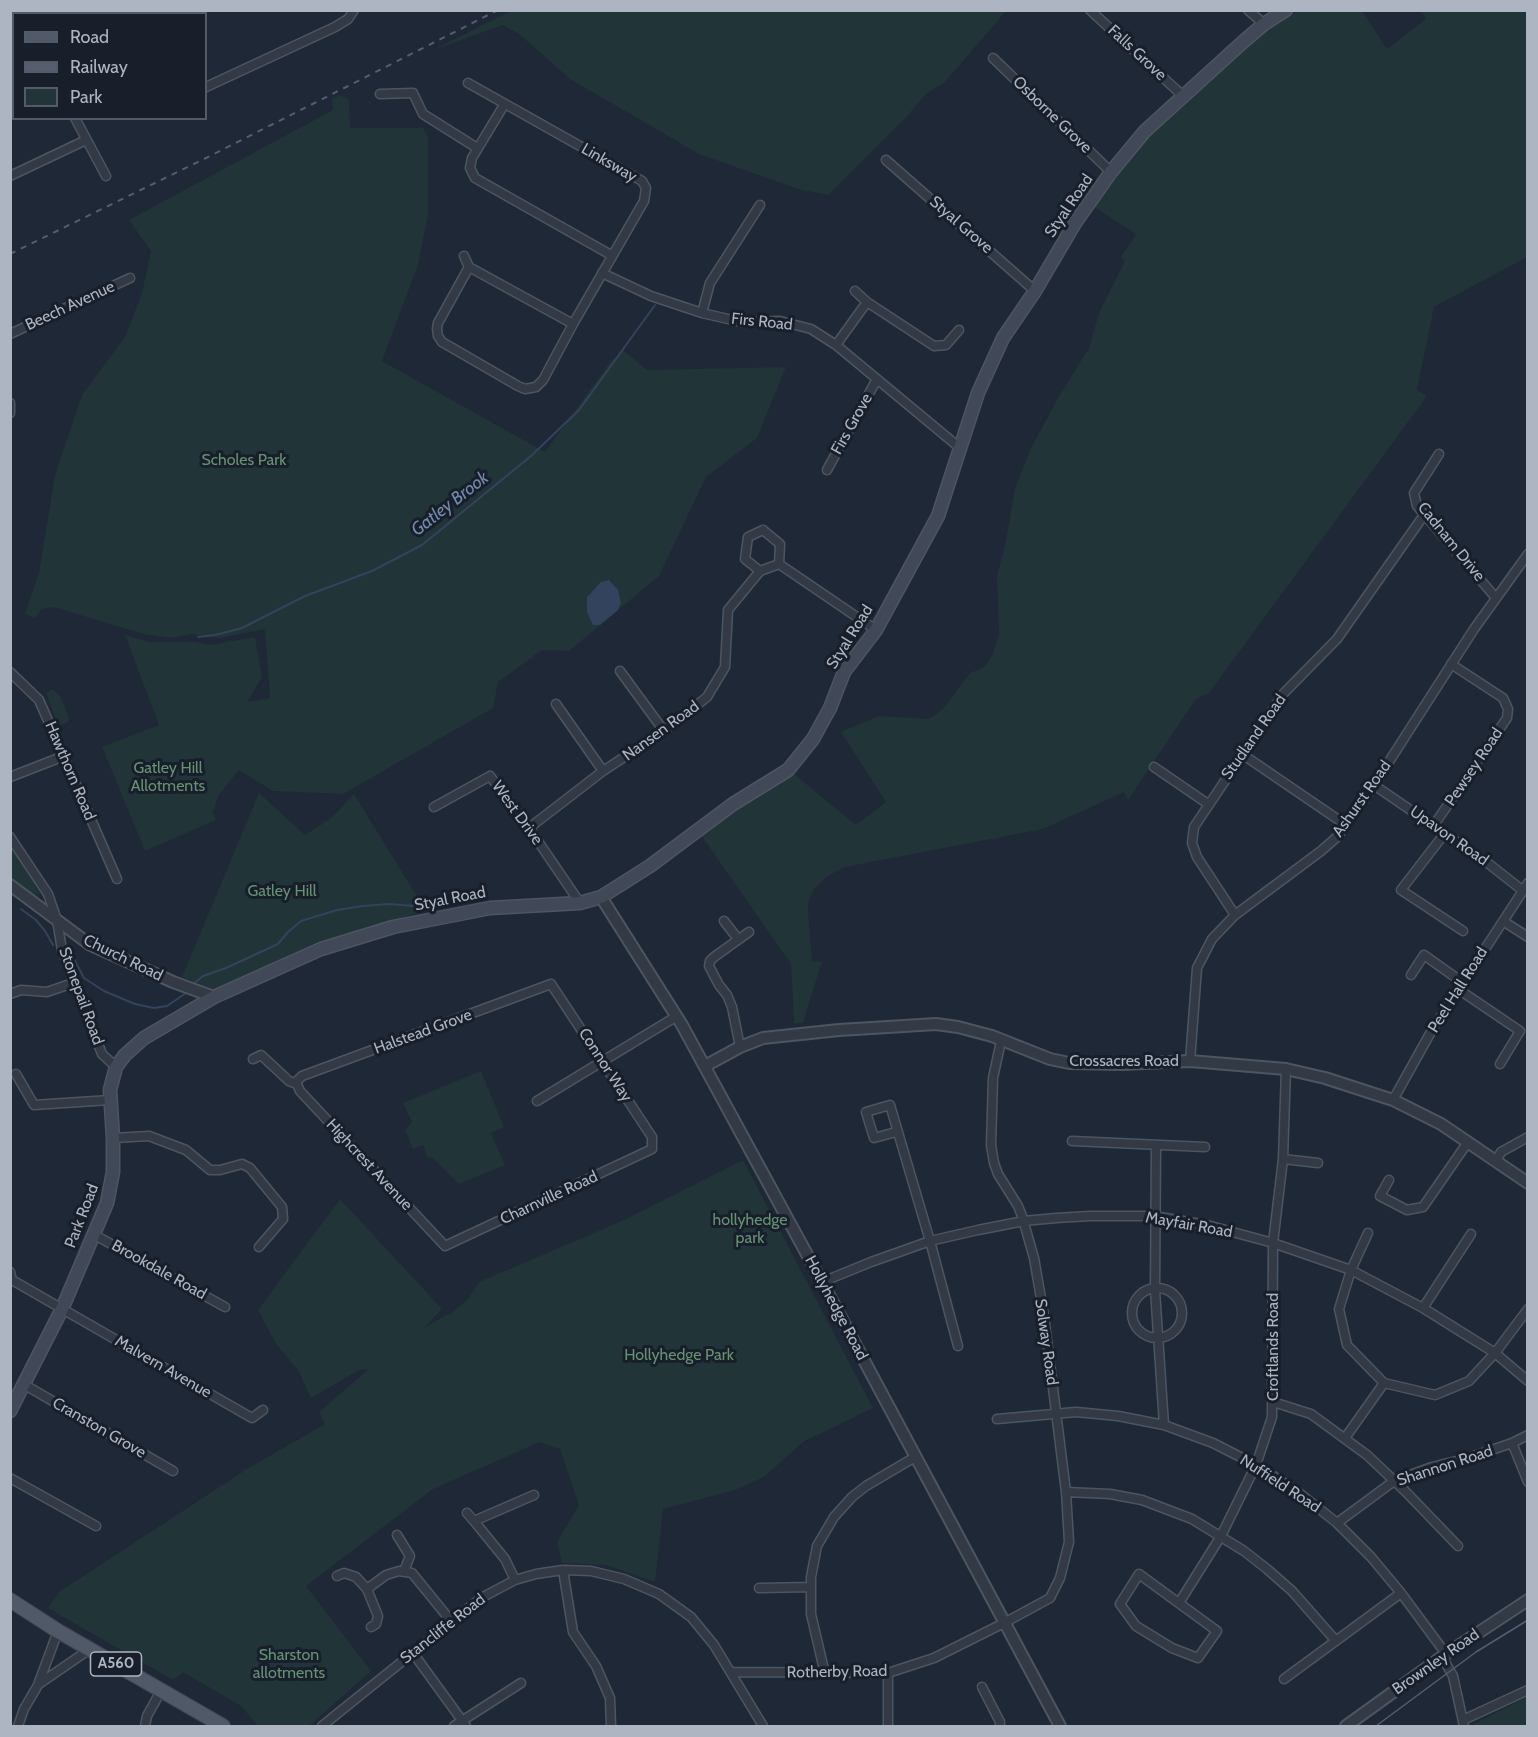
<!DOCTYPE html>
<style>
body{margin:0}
#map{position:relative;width:1538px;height:1737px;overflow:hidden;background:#1f2836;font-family:Cabin,sans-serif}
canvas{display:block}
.frame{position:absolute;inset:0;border:12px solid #adb5c3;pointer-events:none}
.legend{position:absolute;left:12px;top:12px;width:195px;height:108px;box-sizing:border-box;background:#181f2b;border:2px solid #545b68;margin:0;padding:8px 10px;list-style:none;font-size:18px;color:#adb5c3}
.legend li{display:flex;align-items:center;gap:12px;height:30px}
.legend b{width:30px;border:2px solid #545b68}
</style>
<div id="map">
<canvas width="1538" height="1737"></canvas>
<div class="frame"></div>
<ul class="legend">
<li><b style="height:8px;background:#505967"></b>Road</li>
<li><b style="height:8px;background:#555e6e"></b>Railway</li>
<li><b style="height:16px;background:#213437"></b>Park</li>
</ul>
</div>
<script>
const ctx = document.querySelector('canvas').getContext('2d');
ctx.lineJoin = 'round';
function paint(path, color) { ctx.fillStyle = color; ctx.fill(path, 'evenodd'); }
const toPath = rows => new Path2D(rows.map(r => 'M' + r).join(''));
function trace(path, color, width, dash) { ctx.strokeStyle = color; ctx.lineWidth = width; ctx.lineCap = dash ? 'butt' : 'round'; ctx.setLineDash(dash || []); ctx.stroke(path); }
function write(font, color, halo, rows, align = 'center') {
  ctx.font = font + ' Cabin,sans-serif'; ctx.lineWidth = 6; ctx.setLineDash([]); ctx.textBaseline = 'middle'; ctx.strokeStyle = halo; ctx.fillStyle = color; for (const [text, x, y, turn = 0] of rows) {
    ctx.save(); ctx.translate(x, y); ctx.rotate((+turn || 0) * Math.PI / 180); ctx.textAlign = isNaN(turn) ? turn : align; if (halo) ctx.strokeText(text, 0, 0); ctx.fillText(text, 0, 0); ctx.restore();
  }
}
paint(toPath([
 [513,10,1006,10,1006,11,944,83,928,92,908,115,828,195,798,189,699,154,570,79,519,34,503,25,433,50],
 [1297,11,1362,11,1387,49,1426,19,1421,11,1527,11,1527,257,1434,307,1417,390,1427,396,1209,693,1196,699,1128,800,1124,792,1043,829,845,867,827,876,814,889,809,900,808,911,812,962,822,961,803,1023,794,1023,791,964,701,835,748,801,794,774,856,825,886,802,841,732,879,716,929,719,943,709,970,673,983,668,991,658,999,635,997,575,1005,546,1015,488,1032,446,1058,398,1089,348,1099,313,1125,261,1121,257,1136,234,1093,206,1144,138,1267,27],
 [339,95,349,99,350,128,423,128,428,137,428,215,418,265,382,361,545,452,611,361,623,350,647,370,786,367,757,438,706,477,659,576,569,651,542,650,498,682,493,708,343,794,273,791,239,770,218,796,214,809,212,810,216,820,145,851,102,747,159,725,125,635,150,642,195,642,211,645,255,637,262,677,247,702,270,698,265,629,219,638,191,634,171,638,143,634,54,607,42,609,35,618,25,614,39,573,55,475,82,395,125,337,142,293,151,251,129,220,333,110,332,99],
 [53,689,61,697,70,721,58,726,46,693],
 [259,793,305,835,330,819,354,794,426,911,320,941,215,990,182,977],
 [10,846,40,893,35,897,11,878],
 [481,1071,504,1127,491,1133,505,1165,459,1184,432,1157,428,1158,423,1145,413,1149,405,1130,412,1122,403,1103],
 [743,1160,873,1408,803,1442,764,1477,735,1490,663,1509,655,1582,607,1565,562,1563,557,1542,579,1505,560,1449,540,1442,433,1489,306,1586,371,1671,309,1726,258,1726,241,1706,183,1672,173,1680,48,1608,59,1592,247,1469,325,1424,319,1412,369,1369,359,1370,311,1398,298,1370,276,1344,258,1310,340,1199,442,1309,424,1328,446,1315,449,1315,467,1300,479,1282,622,1221],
 [1527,1697,1527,1726,1474,1726,1474,1724]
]), '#213437');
paint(toPath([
 [609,580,618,590,621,603,618,610,600,625,593,625,587,612,587,597,601,582]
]), '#33435d');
trace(toPath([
 [198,637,215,635,242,628,305,596,372,571,422,545,531,456,579,410,655,305],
 [21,909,36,920,45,931,53,945],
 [72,955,84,978,104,991,135,1004,154,1008,167,1006,186,993],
 [192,985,203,976,226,968,278,944,288,932,301,921,337,910,363,906,389,904,428,907]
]), '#33435d', 2);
const minor = toPath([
 [21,10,22,14],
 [1090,10,1183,96],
 [1248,10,1264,24],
 [169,14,175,10],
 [993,58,1111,172],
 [468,83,635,177,642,181,646,188,644,201,573,324],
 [206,87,335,27,348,19,354,10],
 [380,94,413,93,423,114,477,148],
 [504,105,472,158,470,168,475,178,611,255],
 [75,118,106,176],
 [886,160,1035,291],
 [10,176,86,140],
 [464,256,469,267],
 [469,267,573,324,543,380,536,387,525,389,518,386,442,342,438,336,437,329,438,323,469,267],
 [602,273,651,296,702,313,741,322,780,321,811,329,836,345,960,448],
 [855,291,867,302],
 [702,313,710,283,760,205],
 [10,334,130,278],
 [836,345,867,302,934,346,946,345,959,330],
 [10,403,10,413],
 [1439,454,1414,493,1417,506,1496,598],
 [827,470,877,379],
 [763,530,780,544,779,564,760,571,745,559,748,537,763,530],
 [779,564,876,630],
 [620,671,664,731],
 [10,672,39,700,117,879],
 [556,704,603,771],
 [1242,754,1346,825],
 [1154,767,1208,804],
 [10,777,64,756],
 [1374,785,1489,864,1522,890],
 [434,807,490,776,529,828,580,903],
 [1434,825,1507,718,1508,709,1503,698,1451,664],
 [529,828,603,771,664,731,707,697,725,667,728,610,760,571],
 [1445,833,1401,890,1463,931],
 [10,837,48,894,57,920,62,950,102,1054,116,1067],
 [1235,915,1197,857,1192,843,1194,827,1283,694,1337,639,1424,515],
 [724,921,738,939],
 [1503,921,1528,937],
 [1411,975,1424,955,1462,982],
 [551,984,652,1137,652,1149,445,1246,300,1091,296,1082,302,1076,551,984],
 [1458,989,1520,1031,1500,1064],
 [10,994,21,990,47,992,76,982],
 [740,1047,732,1007,727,995,719,985,709,966,710,961,714,957,749,932],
 [253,1059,261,1055,289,1081,297,1084],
 [1190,1061,1197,968,1212,939,1235,915,1321,851,1337,837,1374,785,1474,629,1528,554],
 [16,1074,34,1105,110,1100],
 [1393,1100,1432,1030,1528,883],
 [537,1101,677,1016],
 [896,1132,874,1138,866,1112,890,1105,930,1241,958,1346],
 [113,1138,149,1136,186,1150,210,1170,220,1170,242,1164,250,1168,282,1207,283,1219,259,1247],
 [1072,1141,1205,1147],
 [1156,1145,1155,1290,1164,1425],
 [1283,1159,1318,1163],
 [1496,1161,1501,1152,1528,1137],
 [1389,1180,1380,1196,1407,1210,1423,1207,1468,1142],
 [1368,1233,1351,1270,1339,1309,1347,1345,1384,1383,1435,1395,1469,1381,1495,1353,1528,1309],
 [93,1234,225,1307],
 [10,1272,12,1280,252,1418,263,1410],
 [822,1282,871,1262,930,1241,978,1230,1024,1221,1056,1218,1090,1216,1154,1216,1207,1225,1273,1243,1351,1270,1423,1308,1495,1353,1528,1381],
 '1132 1313a25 25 0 1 1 50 0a25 25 0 1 1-50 0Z',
 [1423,1308,1471,1234],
 [25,1385,173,1471],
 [1273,1402,1311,1414,1367,1455,1405,1491,1458,1546],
 [997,1419,1076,1412,1118,1416,1164,1425,1213,1443,1256,1465,1298,1492,1337,1523,1371,1557,1401,1593,1446,1654],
 [1345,1438,1384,1383],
 [1512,1443,1528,1482],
 [10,1478,96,1526],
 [1066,1492,1110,1494,1142,1500,1192,1519,1244,1551,1267,1569,1292,1591,1336,1641],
 [467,1513,474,1521],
 [1337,1523,1394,1481,1432,1467,1468,1458,1512,1443,1528,1435],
 [397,1535,410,1556,404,1571],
 [563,1570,573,1632,596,1666,610,1698,611,1726],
 [1139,1574,1217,1631,1198,1658,1172,1648,1136,1626,1120,1604,1139,1574],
 [337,1576,344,1573,356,1577,367,1589],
 [515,1580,505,1559,474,1521,534,1495],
 [759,1588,811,1587],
 [1179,1603,1221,1536,1256,1465,1272,1417,1273,1243,1283,1159,1286,1069],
 [371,1627,376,1624,378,1616,367,1589,386,1575,399,1571,412,1573,451,1621],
 [413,1653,466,1726],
 [1442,1657,1453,1676,1464,1726],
 [731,1672,888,1673,934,1658,1004,1623,1050,1598,1060,1578,1069,1542,1066,1492,1044,1316,1034,1258,1022,1216,1018,1206,998,1174,994,1163,991,1145,993,1078,1001,1041],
 [888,1673,888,1726],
 [825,1674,811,1614,811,1577,817,1546,834,1517,852,1497,866,1486,915,1457],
 [1284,1679,1401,1593],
 [39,1684,90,1649],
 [982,1687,1000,1722,1000,1726],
 [1463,1720,1528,1690],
 [18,1726,24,1709,38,1685,58,1631],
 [145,1726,147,1716,162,1689],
 [322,1726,481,1598,515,1580,536,1574,563,1570,591,1571,624,1579,659,1594,691,1617,714,1645,763,1726],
 [454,1726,521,1683]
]);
const tertiary = toPath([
 [10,885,89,944,173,982,214,997],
 [601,897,682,1025,822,1282,1060,1726],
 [705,1066,740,1047,763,1038,839,1030,936,1024,958,1027,992,1036,1050,1059,1069,1063,1123,1064,1190,1061,1286,1069,1325,1078,1393,1100,1441,1124,1528,1183],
 [1346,1726,1446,1654,1528,1600]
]);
const secondary = toPath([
 [10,1411,62,1309,107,1203,113,1172,113,1138,110,1090,116,1067,125,1055,144,1038,214,997,321,949,393,927,490,908,580,903,601,897,650,866,733,804,788,770,813,739,830,708,844,672,876,630,938,516,978,393,1003,338,1035,291,1075,223,1111,172,1145,131,1244,41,1264,24,1286,10]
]);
const primary = toPath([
 [10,1600,58,1631,223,1726]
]);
trace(minor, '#4d5561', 11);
trace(tertiary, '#4d5561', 14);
trace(secondary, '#4d5561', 15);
trace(primary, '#3c4350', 16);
trace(minor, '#333a46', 8);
trace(tertiary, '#333a46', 10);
trace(secondary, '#414959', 12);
trace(primary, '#505967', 14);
trace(toPath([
 [1376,1726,1476,1652,1528,1620]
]), '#555e6e', 1.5);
trace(toPath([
 [10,254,206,158,498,10]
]), '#555e6e', 2, [6, 6]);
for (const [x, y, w] of [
 [116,1664,51]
]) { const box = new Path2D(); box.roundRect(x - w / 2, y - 12, w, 24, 4.5); ctx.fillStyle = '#181f2b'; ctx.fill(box); trace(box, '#adb5c3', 1.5); }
write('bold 15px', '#adb5c3', null, [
 ["A560",116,1664]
]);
write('16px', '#adb5c3', '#181f2b', [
 ["Falls Grove",1137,53,43],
 ["Osborne Grove",1052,115,44],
 ["Linksway",609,163,30],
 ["Styal Road",1069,206,-56],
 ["Styal Grove",961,225,41],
 ["Beech Avenue",70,306,-25],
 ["Firs Road",762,322,6],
 ["Firs Grove",852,424,-61],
 ["Cadnam Drive",1451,542,51],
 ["Styal Road",850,637,-58],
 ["Nansen Road",661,731,-36],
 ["Studland Road",1254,737,-55],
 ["Pewsey Road",1474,767,-56],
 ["Hawthorn Road",70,771,67],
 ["Ashurst Road",1362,799,-55],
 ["West Drive",517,813,54],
 ["Upavon Road",1449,836,35],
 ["Styal Road",450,899,-11],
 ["Church Road",123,958,26],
 ["Peel Hall Road",1458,990,-58],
 ["Stonepail Road",81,996,70],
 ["Halstead Grove",423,1032,-20],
 ["Crossacres Road",1124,1061],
 ["Connor Way",605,1065,57],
 ["Highcrest Avenue",369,1165,47],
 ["Charnville Road",549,1198,-25],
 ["Park Road",82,1216,-69],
 ["Mayfair Road",1189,1225,10],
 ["Brookdale Road",159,1270,29],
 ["Hollyhedge Road",836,1308,62],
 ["Solway Road",1046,1342,82],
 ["Croftlands Road",1273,1347,-90],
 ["Malvern Avenue",163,1367,30],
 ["Cranston Grove",99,1428,30],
 ["Shannon Road",1445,1466,-18],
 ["Nuffield Road",1280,1484,33],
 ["Stancliffe Road",443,1629,-38],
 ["Brownley Road",1436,1662,-35],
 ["Rotherby Road",837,1672,-1]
]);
write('16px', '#659371', '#181f2b', [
 ["Scholes Park",244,460],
 ["Gatley Hill",168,768],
 ["Allotments",168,786],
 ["Gatley Hill",282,891],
 ["hollyhedge",750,1220],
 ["park",750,1238],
 ["Hollyhedge Park",679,1355],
 ["Sharston",289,1655],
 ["allotments",289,1673]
]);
write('italic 18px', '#748aac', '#181f2b', [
 ["Gatley Brook",450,504,-38]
]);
</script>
